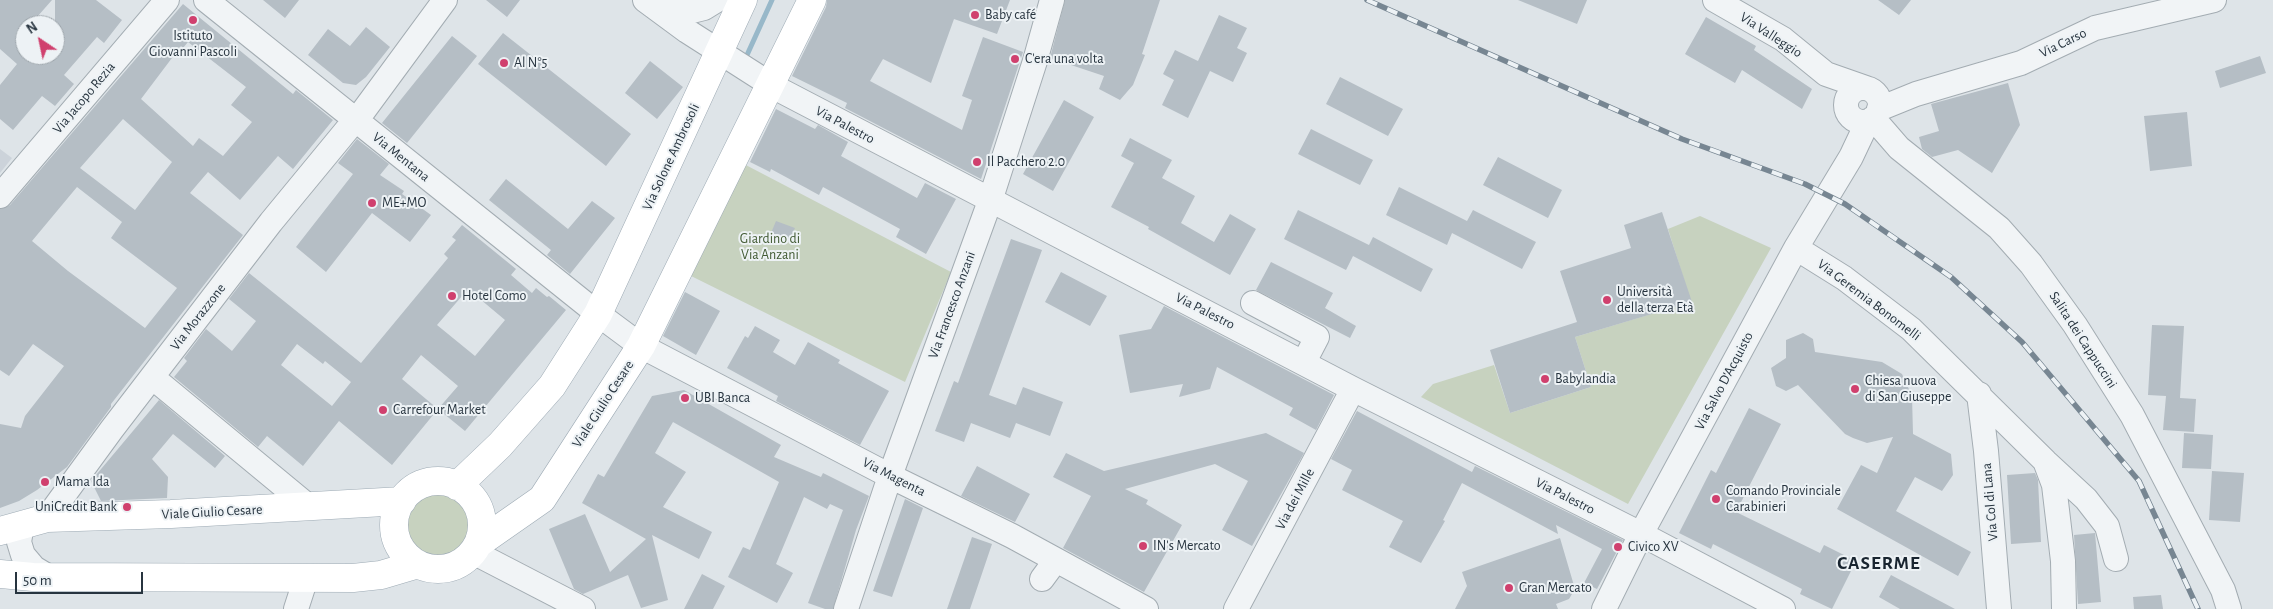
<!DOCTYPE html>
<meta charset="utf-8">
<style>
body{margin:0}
#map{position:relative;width:2273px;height:609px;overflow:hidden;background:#dee4e8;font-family:"Alegreya Sans",sans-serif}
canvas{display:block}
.north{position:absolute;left:15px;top:15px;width:50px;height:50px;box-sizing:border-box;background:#edf2f5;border:1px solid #9ea6ac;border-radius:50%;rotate:326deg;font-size:14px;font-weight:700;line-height:20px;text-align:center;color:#27343f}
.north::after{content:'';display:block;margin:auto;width:18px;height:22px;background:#d0406e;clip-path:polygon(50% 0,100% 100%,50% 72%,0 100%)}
.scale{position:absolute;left:15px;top:572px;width:128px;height:22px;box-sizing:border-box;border:2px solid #27343f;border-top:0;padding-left:6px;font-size:15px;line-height:18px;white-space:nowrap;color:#27343f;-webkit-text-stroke:4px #edf2f5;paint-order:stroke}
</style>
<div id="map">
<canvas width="2273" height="609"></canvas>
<div class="north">N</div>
<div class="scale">50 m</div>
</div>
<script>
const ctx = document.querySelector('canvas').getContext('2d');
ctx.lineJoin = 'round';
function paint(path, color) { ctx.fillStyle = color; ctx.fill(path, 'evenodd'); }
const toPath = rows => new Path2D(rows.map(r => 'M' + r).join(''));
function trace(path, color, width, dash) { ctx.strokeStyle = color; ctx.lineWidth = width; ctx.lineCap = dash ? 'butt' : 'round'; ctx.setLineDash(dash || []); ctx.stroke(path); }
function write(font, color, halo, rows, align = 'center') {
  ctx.font = font + ' "Alegreya Sans",sans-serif'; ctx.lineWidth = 4; ctx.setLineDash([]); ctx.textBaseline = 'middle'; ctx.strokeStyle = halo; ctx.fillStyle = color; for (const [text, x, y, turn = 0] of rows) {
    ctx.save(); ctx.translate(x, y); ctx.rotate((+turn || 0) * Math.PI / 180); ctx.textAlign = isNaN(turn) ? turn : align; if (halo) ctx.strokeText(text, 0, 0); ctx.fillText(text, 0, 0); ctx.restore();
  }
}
paint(toPath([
 [0,149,12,158,0,173]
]), '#ccd3da');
paint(toPath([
 [740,162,951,272,905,382,685,273],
 [1700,216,1771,248,1628,504,1421,397,1433,384,1494,365,1510,413,1591,387,1575,337,1691,302,1668,229],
 '406 523a33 33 0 1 1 66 0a33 33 0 1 1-66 0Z'
]), '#c7d2bf');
trace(toPath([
 [747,55,772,0]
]), '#98b8c9', 5);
paint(toPath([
 [0,0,52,0,30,25,25,25,25,55,55,55,55,0,96,0,122,20,104,43,97,37,64,75,74,84,55,106,42,96,13,130,0,119,0,85,17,64,0,49],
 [263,0,299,0,285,18],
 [486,0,520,0,507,17],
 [827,0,1010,0,997,34,954,19,931,83,883,59,870,81,962,130,972,100,962,96,983,37,1023,52,981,179,845,108,847,103,792,76,826,7],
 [1065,0,1160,0,1142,54,1145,55,1133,85,1120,100,1099,89,1104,76,1050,58],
 [1518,0,1587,0,1577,24],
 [1878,0,1911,0,1899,15],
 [183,4,293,94,296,90,333,120,293,169,278,156,240,200,208,172,190,193,243,235,111,404,111,407,67,467,37,490,19,501,0,508,0,424,21,428,25,416,64,366,33,344,9,376,0,370,0,209,10,205],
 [188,42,246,87,231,105,252,122,223,156,199,138,193,146,141,99,181,46,183,48],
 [123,119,172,162,135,210,80,168],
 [77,187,122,222,111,238,177,288,145,328,68,271,32,241],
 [1219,15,1247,28,1237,48,1247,53,1233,82,1210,71,1188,118,1162,105,1174,80,1163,74,1175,50,1198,61],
 [1706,17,1756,46,1754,50,1812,89,1802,109,1742,70,1735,83,1685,54],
 [366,27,390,47,366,77,356,85,343,83,308,55,328,29,350,46],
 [503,33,631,134,606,166,478,64],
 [452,36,477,56,407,143,382,123],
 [2260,56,2266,73,2220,88,2215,71],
 [650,61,683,87,657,119,625,93],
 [1340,77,1403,109,1388,136,1326,104],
 [2008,83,2020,125,1992,173,1958,150,1932,157,1922,149,1919,137,1939,131,1931,104],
 [1064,100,1094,117,1053,191,1023,174],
 [776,109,815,129,818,125,848,142,841,156,917,198,925,183,956,199,926,254,896,237,900,229,823,187,819,195,771,169,770,172,750,162],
 [2187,112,2192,166,2150,171,2144,116],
 [1311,129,1373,160,1360,185,1298,154],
 [1130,138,1172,160,1162,178,1195,196,1181,223,1214,242,1230,214,1256,229,1230,275,1148,229,1149,227,1111,207,1134,163,1121,156],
 [357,139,389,164,380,175,404,191,402,194,431,215,410,242,372,213,326,272,296,247,353,174,338,163],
 [1498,157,1562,190,1548,218,1483,185],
 [506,179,568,229,592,201,615,218,570,274,547,255,551,250,489,200],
 [1399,187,1467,221,1473,210,1536,242,1522,269,1452,233,1447,245,1386,215],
 [1298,210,1369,245,1373,237,1433,269,1421,292,1353,256,1346,270,1284,239],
 [1662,212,1692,302,1575,337,1591,387,1510,413,1490,350,1577,322,1560,271,1631,248,1624,225],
 [776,221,795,228,789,241,771,233],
 [462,225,516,269,511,275,532,293,536,288,547,297,549,296,566,310,465,431,438,409,392,465,339,421,303,466,267,436,258,447,174,377,187,361,184,358,206,329,232,351,256,321,229,299,249,273,361,363,448,258,444,254,456,240,452,237],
 [468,289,505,320,475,356,437,325],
 [297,344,323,364,325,361,351,382,332,406,281,365],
 [421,355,458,386,438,409,402,379],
 [1011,239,1042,250,989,395,1016,405,1023,387,1063,402,1050,436,1016,423,1010,438,971,423,964,442,935,431,954,381,958,383],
 [1271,262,1333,293,1325,308,1356,326,1350,338,1256,290],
 [1061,272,1107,296,1090,326,1045,302],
 [685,292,720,311,696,355,663,336],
 [1164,306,1334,395,1316,430,1289,415,1293,408,1217,367,1210,389,1179,397,1183,384,1130,393,1119,335,1151,329],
 [2152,325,2184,326,2180,398,2196,399,2194,432,2163,430,2166,396,2148,395],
 [755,326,780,340,773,352,795,365,808,342,840,360,838,363,889,391,860,445,776,401,778,396,727,368,745,336,748,338],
 [1803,333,1813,339,1815,352,1882,362,1902,374,1912,396,1913,434,1951,454,1953,475,1942,491,1915,477,1896,511,1971,552,1958,576,1837,509,1861,465,1877,473,1893,437,1867,443,1853,438,1845,434,1798,385,1786,391,1776,386,1771,368,1786,358,1786,340],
 [684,390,781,445,774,457,821,477,823,473,869,496,856,530,833,609,825,609,808,603,843,510,830,504,827,509,804,497,776,564,793,573,777,603,728,577,743,547,750,550,779,482,673,422,655,453,686,472,663,507,712,532,699,559,652,535,668,600,641,608,628,575,583,594,574,589,549,529,585,514,610,572,646,539,582,503,598,474,604,477,652,396],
 [159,400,225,456,215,468,173,434,152,459,168,477,167,498,101,501,91,481],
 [1749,408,1781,424,1736,512,1820,553,1824,545,1856,561,1832,609,1800,594,1802,589,1713,544,1711,549,1679,533,1711,470,1716,473],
 [1357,411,1472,472,1475,466,1623,540,1597,589,1584,583,1602,549,1556,525,1558,534,1462,483,1443,520,1445,521,1421,563,1389,547,1403,521,1342,490,1352,470,1331,459],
 [1266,433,1304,453,1252,546,1222,530,1248,481,1215,464,1125,489,1148,500,1146,504,1182,525,1144,592,1063,548,1091,496,1053,477,1066,453,1104,471],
 [2184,433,2213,435,2211,469,2182,468],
 [977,466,1030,494,1015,522,961,496],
 [2212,471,2244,473,2240,522,2209,520],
 [2035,473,2038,480,2041,542,2011,544,2007,475],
 [905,499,923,508,892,597,873,591],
 [2095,533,2101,602,2078,604,2074,535],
 [972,537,992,544,970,609,947,609],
 [1560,538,1575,589,1569,599,1556,604,1558,609,1455,609,1467,586,1462,572],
 [702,574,725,586,713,609,684,609],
 [1891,575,1955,609,1900,609,1879,597],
 [2161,595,2163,609,2134,609,2133,597]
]), '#b5bec5');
const minor = toPath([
 [206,0,598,314,641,346,890,476,1012,536,1146,609],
 [645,0,687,31,776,88,1353,389,1641,534,1783,609],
 [1715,0,1783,39,1826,74,1866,88],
 [657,6,671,10,692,11,704,8,717,0],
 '1846 105a17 17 0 1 1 34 0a17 17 0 1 1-34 0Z',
 [1879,109,1916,94,2021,63,2095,28,2214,0],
 [1873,118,1899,148,1999,228,2031,264,2075,325,2132,415,2223,590,2229,609],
 [356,121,445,0],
 [0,196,167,0],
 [1796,248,1844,278,1911,329,2045,461,2054,485,2063,561,2064,609],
 [1253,303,1317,337,1304,362],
 [152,377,308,506],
 [1979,394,1986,451,1999,609],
 [2047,463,2086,499,2107,526,2116,559],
 [47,518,112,429,271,222,355,120],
 [22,525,19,542,23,555,34,568,49,577],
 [473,552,583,609],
 [1042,579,1056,560],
 [296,609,306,578],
 [846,609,890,476,990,201,1035,61,1052,0],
 [1236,609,1353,389],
 [1604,609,1641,534,1796,248,1851,157,1868,121]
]);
const major = toPath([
 '394 525a44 44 0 1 1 88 0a44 44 0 1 1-88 0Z',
 [457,486,500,445,552,386,598,314,743,0],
 [0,531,47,518,171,514,402,501],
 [479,543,542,499,641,346,812,0],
 [0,574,33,577,353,578,381,575,418,564]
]);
trace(minor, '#a3acb2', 26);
trace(major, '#9daab4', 29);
trace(minor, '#f1f4f6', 24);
trace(major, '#fff', 28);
const rail = toPath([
 [1367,0,1682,139,1805,184,1845,204,1951,277,2022,342,2139,481,2198,609]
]);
trace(rail, '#778692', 5.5);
trace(rail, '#edf2f5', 4, [11]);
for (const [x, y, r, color] of [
 [975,15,5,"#d0406e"],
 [193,20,5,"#d0406e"],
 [1015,59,5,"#d0406e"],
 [504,63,5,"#d0406e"],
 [977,162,5,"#d0406e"],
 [372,203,5,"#d0406e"],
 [452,296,5,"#d0406e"],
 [1607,300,5,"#d0406e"],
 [1545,379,5,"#d0406e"],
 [1855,389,5,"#d0406e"],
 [685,398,5,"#d0406e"],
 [383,410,5,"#d0406e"],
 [45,482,5,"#d0406e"],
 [1716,499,5,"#d0406e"],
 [127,507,5,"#d0406e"],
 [1143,546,5,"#d0406e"],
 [1618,547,5,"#d0406e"],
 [1509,588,5,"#d0406e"]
]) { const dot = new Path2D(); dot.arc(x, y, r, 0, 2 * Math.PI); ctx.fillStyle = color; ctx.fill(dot); trace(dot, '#edf2f5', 2); }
write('14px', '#27343f', '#edf2f5', [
 ["Baby café",985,15],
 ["Istituto",193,36,"center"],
 ["Giovanni Pascoli",193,52,"center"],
 ["C'era una volta",1025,59],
 ["Al N°5",514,63],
 ["Il Pacchero 2.0",987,162],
 ["ME+MO",382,203],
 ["Università",1617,292],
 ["della terza Età",1617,308],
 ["Hotel Como",462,296],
 ["Babylandia",1555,379],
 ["Chiesa nuova",1865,381],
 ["di San Giuseppe",1865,397],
 ["UBI Banca",695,398],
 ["Carrefour Market",393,410],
 ["Mama Ida",55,482],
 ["Comando Provinciale",1726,491],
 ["Carabinieri",1726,507],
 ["UniCredit Bank",117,507,"right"],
 ["IN's Mercato",1153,546],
 ["Civico XV",1628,547],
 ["Gran Mercato",1519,588]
], 'left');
write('14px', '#27343f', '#edf2f5', [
 ["Via Valleggio",1771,35,33],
 ["Via Carso",2063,43,-26],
 ["Via Jacopo Rezia",84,98,-50],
 ["Via Palestro",845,125,28],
 ["Via Mentana",401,157,39],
 ["Via Solone Ambrosoli",671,157,-65],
 ["Via Geremia Bonomelli",1869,300,37],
 ["Via Francesco Anzani",952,305,-70],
 ["Via Palestro",1205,311,27],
 ["Via Morazzone",198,317,-52],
 ["Salita dei Cappuccini",2083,340,57],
 ["Via Salvo D'Acquisto",1724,381,-62],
 ["Viale Giulio Cesare",603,404,-57],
 ["Via Magenta",894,477,27],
 ["Via Palestro",1565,496,27],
 ["Via dei Mille",1295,499,-62],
 ["Via Col di Lana",1990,502,-95],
 ["Viale Giulio Cesare",212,512,-3]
]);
write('14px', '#425b34', '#edf2f5', [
 ["Giardino di",770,239],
 ["Via Anzani",770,255]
]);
ctx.letterSpacing = '1px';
write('bold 19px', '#192530', '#edf2f5', [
 ["CASERME",1879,563]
]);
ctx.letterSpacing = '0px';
</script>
